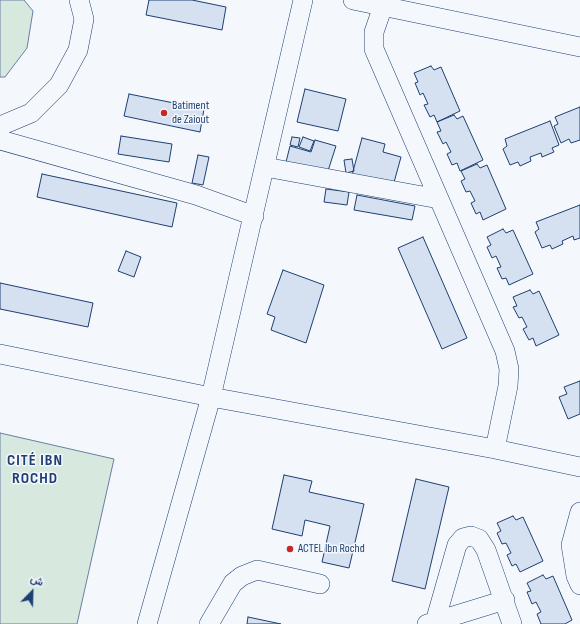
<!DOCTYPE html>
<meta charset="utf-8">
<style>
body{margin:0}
#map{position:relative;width:580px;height:624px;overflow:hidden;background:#f4f7fb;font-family:"Sofia Sans Condensed",Vazirmatn,sans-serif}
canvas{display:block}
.north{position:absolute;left:12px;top:572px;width:40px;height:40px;-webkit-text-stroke:3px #f4f7fb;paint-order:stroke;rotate:23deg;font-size:11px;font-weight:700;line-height:16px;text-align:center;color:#1d3f73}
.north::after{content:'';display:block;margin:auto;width:14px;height:18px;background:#1d3f73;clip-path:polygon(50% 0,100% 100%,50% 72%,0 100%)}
</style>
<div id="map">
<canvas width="580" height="624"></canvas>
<div class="north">ش</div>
</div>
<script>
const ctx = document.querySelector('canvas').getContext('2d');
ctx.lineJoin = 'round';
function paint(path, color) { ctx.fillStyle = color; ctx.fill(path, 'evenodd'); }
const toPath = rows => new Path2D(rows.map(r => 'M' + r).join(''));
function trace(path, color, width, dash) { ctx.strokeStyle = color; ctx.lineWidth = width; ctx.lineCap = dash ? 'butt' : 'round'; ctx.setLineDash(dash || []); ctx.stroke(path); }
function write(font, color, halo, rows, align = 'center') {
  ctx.font = font + ' "Sofia Sans Condensed",sans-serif'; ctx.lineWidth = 3; ctx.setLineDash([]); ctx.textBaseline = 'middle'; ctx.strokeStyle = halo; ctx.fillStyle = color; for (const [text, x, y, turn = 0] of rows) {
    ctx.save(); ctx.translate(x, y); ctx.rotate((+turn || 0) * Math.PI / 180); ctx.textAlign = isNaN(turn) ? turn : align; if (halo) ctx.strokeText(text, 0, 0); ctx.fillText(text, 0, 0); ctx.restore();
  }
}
const green = toPath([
 [0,0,24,0,33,11,27,48,5,77,0,77,0,0],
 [0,433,114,459,77,624,0,624,0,433]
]);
paint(green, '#d7e8df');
trace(green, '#687fa3', 1);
const building = toPath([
 [149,0,192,0,226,7,222,30,146,15,149,0],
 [431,66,434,70,441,67,460,111,437,122,434,115,430,117,424,105,428,104,423,93,420,95,415,83,418,82,414,73,431,66],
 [305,89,346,99,338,131,297,122,305,89],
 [129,94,204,109,200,132,124,116,129,94],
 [580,107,580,140,571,143,569,139,561,143,554,126,558,124,555,117,580,107],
 [454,115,457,119,463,116,483,160,460,171,457,163,452,165,447,154,451,152,446,142,443,144,437,132,441,131,437,122,454,115],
 [550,121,559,145,552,148,554,152,542,157,541,153,530,157,531,161,520,166,518,162,510,165,503,149,507,146,505,139,550,121],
 [121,136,172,144,169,162,118,154,121,136],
 [292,137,300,138,298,147,290,145,292,137],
 [303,137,314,141,310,151,299,147,303,137],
 [362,138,385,144,383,152,401,157,393,186,352,175,362,138],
 [315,140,336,146,327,174,286,162,290,146,311,152,315,140],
 [198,155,209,157,203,185,192,183,198,155],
 [352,159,354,171,346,173,344,160,352,159],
 [477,164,480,168,487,165,506,209,483,220,480,212,476,214,471,203,475,201,470,191,466,192,461,181,465,179,461,171,477,164],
 [42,174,177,203,172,227,37,197,42,174],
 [326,189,349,192,347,205,324,202,326,189],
 [357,195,415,206,412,220,354,210,357,195],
 [580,205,580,238,574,240,573,236,562,241,563,244,552,249,550,245,542,248,535,232,539,229,536,222,580,205],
 [503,229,506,233,513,230,533,274,509,285,506,278,502,279,497,268,501,267,496,256,492,258,487,247,491,245,487,237,503,229],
 [423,237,467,338,442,349,398,248,423,237],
 [126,251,141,257,134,277,118,271,126,251],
 [283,270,324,285,306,343,271,330,275,317,267,314,283,270],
 [0,283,93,303,88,327,0,309,0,283],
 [530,290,533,294,539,291,559,335,536,346,533,338,529,340,523,329,527,327,522,317,519,318,513,307,517,306,513,297,530,290],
 [580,381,580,414,568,419,559,397,567,394,564,387,580,381],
 [284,475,312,481,309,492,364,504,349,568,322,562,330,526,305,520,302,536,272,529,284,475],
 [416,479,449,487,425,589,392,581,416,479],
 [513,516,516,520,523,517,543,561,520,572,516,564,512,566,507,555,511,553,506,543,502,544,497,533,501,531,497,523,513,516],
 [543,575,546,579,553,576,572,620,565,624,541,624,537,614,541,612,536,602,532,604,527,592,531,591,527,583,543,575],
 [248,617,281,624,247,624,248,617]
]);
paint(building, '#d5e0f0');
trace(building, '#1d3f73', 1);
const minor = toPath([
 [353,0,580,47],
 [383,6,374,32,374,49,505,351,509,369,508,386,495,449],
 [0,126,31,113,59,85,78,50,84,19,79,0],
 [0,140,196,195,254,216],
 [265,167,439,199],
 [0,354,211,397,495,449,580,467],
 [580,512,571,545,576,576,580,585],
 [435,622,457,545,463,538,471,536,479,539,486,550,512,624],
 [147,624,211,397,303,0],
 [209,624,233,583,242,576,257,570,320,584],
 [427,624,505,600]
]);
trace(minor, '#1d3f73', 20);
trace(minor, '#f4f7fb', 19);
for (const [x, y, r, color] of [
 [164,113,4,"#c62828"],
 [290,549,4,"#c62828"]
]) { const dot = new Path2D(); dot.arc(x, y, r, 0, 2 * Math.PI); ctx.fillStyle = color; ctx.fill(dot); trace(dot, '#f4f7fb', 1.5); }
write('12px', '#1d3f73', '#f4f7fb', [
 ["Batiment",172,106],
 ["de Zaiout",172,120],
 ["ACTEL Ibn Rochd",298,549]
], 'left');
ctx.letterSpacing = '1px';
write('bold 16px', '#1d3f73', '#f4f7fb', [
 ["CITÉ IBN",35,461],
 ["ROCHD",35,479]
]);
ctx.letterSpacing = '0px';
</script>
